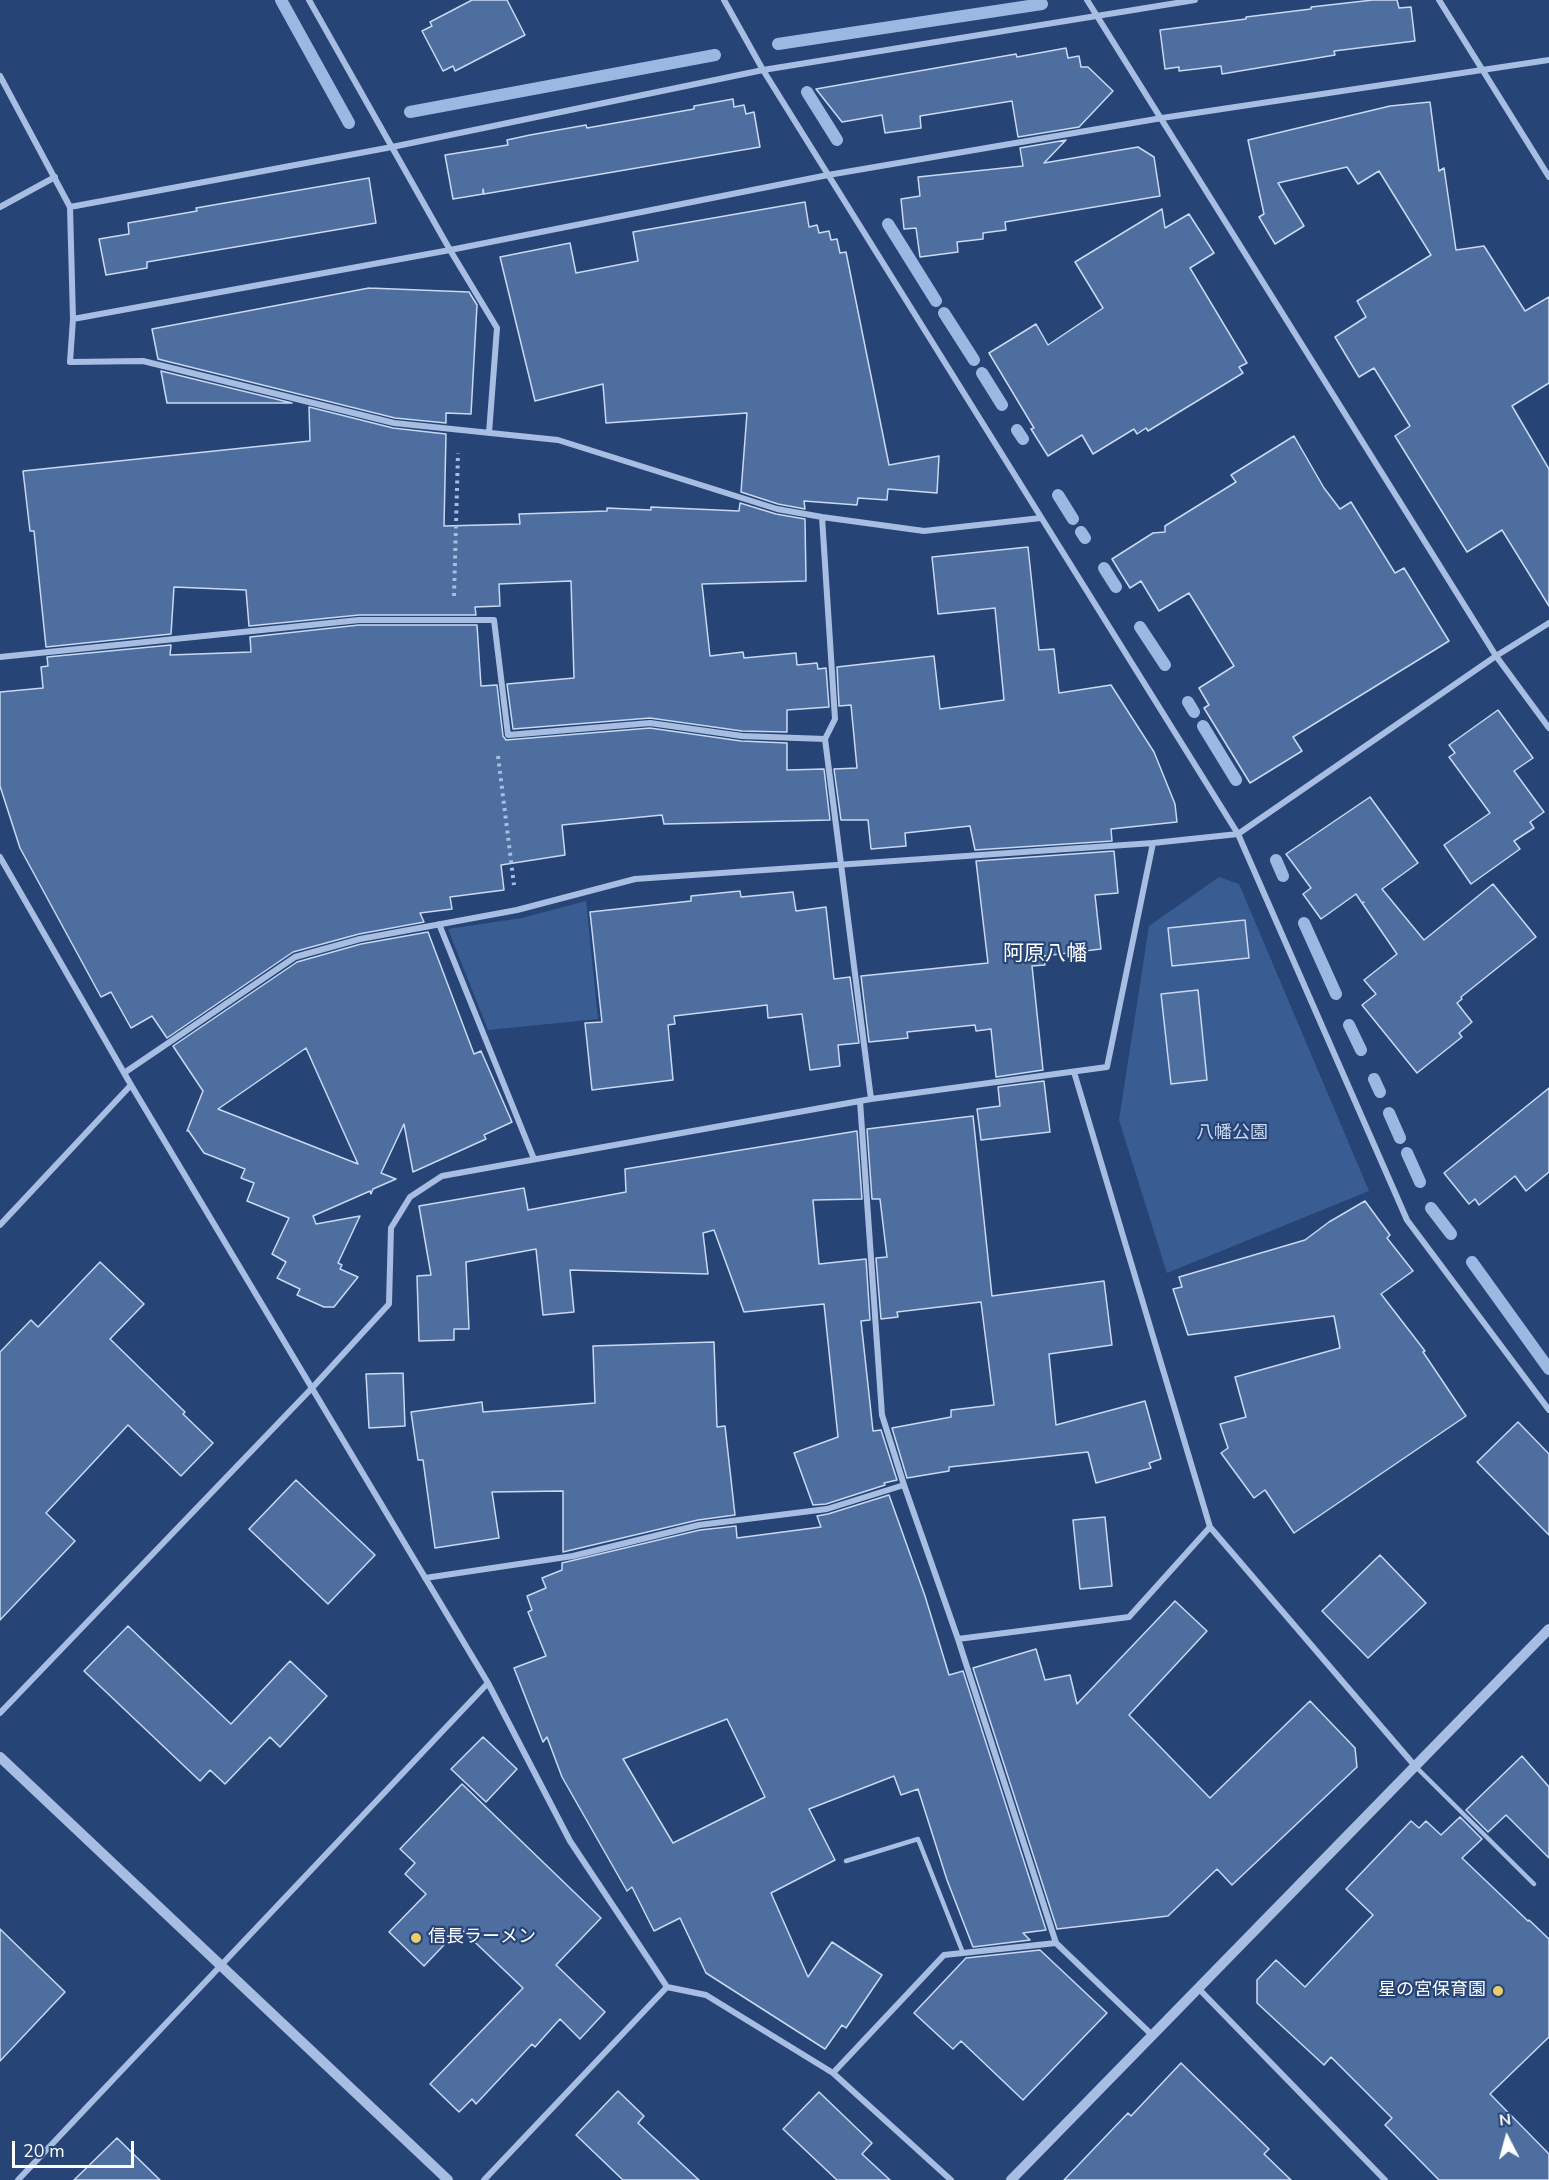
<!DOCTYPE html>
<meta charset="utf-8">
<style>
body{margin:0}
#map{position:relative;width:1549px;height:2180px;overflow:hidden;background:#264476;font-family:"Nunito Sans",sans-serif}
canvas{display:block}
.north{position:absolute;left:1477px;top:2108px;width:60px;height:60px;-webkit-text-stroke:4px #264476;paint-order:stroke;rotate:354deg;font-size:16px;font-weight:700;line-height:24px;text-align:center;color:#fff}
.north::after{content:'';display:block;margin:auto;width:21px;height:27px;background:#fff;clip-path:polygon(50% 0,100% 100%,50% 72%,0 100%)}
.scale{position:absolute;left:12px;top:2141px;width:122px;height:27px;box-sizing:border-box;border:3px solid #fff;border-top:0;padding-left:8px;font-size:18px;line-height:21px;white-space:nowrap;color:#fff;-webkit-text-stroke:4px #264476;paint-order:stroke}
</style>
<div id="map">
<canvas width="1549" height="2180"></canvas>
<div class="north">N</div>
<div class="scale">20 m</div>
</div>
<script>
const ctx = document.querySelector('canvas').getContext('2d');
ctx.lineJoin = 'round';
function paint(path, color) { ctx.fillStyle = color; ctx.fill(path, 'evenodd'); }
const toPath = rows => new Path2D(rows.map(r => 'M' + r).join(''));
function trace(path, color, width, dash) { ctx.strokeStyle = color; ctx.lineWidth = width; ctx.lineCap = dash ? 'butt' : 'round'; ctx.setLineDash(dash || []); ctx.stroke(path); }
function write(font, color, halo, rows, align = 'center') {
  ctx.font = font + ' "Nunito Sans","Noto Sans JP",sans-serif'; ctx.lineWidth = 4.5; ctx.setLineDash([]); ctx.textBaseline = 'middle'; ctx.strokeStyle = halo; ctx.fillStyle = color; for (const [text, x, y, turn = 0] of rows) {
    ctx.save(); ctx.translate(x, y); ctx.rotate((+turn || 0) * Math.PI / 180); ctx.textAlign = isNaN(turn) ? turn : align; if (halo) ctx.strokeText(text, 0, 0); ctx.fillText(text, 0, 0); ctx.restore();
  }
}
paint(toPath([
 [1219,877,1239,884,1369,1191,1167,1273,1119,1120,1149,926],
 [586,901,598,1019,488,1030,448,929,522,918]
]), '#395d93');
trace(toPath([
 [281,0,349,123],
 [778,44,1042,4],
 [807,92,837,140],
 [410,112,715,55],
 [888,224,936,301],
 [944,313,974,360],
 [982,373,1002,405],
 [1017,430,1023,439],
 [1058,495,1073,519],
 [1081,532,1085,538],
 [1104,568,1116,587],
 [1140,627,1165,665],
 [1188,702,1194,712],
 [1203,726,1236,780],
 [1276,860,1283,876],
 [1304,923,1336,994],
 [1349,1025,1361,1050],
 [1374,1079,1380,1092],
 [1389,1113,1400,1138],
 [1407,1153,1420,1182],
 [1431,1208,1451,1234],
 [1472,1262,1549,1369]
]), '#9bb8e3', 12);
const building = toPath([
 [472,0,507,0,525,35,455,71,453,66,443,71,422,31,432,26,430,22,472,0],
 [1373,0,1397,0,1399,8,1411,7,1415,41,1334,51,1335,55,1222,74,1221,66,1179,71,1179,67,1165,69,1160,30,1246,19,1246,17,1311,9,1311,7,1373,0],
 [1066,48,1068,58,1079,56,1081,67,1088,67,1113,91,1079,127,1018,137,1012,101,920,116,921,128,885,133,882,115,842,122,816,89,1016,54,1017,57,1066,48],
 [733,99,734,107,744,105,746,114,754,112,760,147,484,194,483,189,483,194,453,199,445,155,508,145,507,140,530,135,586,125,587,128,694,109,694,106,733,99],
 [1430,102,1439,171,1444,168,1456,250,1484,246,1525,311,1549,297,1549,383,1512,406,1549,469,1549,606,1502,530,1467,552,1395,436,1410,426,1374,368,1359,377,1335,337,1366,317,1357,301,1431,255,1379,171,1358,184,1347,167,1278,183,1304,226,1275,244,1259,217,1264,214,1248,140,1390,106,1430,102],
 [1066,140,1044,163,1138,147,1154,157,1160,196,1005,222,1006,230,983,233,983,239,957,242,958,252,920,257,916,228,904,229,901,199,920,196,918,177,1023,166,1020,148,1066,140],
 [369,178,376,223,147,262,147,268,106,275,99,239,129,234,128,223,197,211,196,208,369,178],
 [805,202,809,227,817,225,819,233,829,231,831,240,837,239,840,253,846,252,889,465,939,456,937,493,888,489,887,500,858,498,857,505,804,501,805,509,778,504,741,492,747,413,606,423,603,384,535,401,500,257,570,243,576,273,638,261,633,232,805,202],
 [1162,209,1165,228,1189,214,1214,253,1190,268,1247,363,1239,367,1243,373,1148,431,1146,428,1137,434,1134,429,1093,454,1082,435,1048,456,1031,429,1034,428,989,353,1036,324,1048,345,1103,308,1075,262,1162,209],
 [369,288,469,292,477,305,471,414,446,413,446,423,395,418,158,359,152,329,369,288],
 [161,371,292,403,167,403,161,371],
 [309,407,393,428,446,434,444,526,520,524,519,514,607,511,607,508,651,510,651,507,739,511,740,503,776,514,805,519,806,581,702,584,710,656,743,652,744,658,796,653,797,665,817,663,818,669,826,668,829,707,787,710,787,732,742,731,650,718,513,729,507,684,574,678,571,581,499,584,500,606,475,607,476,615,359,615,249,626,246,590,174,587,171,634,46,647,34,531,30,531,23,471,310,441,309,407],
 [1294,436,1324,488,1340,509,1351,502,1395,573,1404,568,1449,641,1293,737,1302,751,1250,783,1204,708,1209,705,1199,688,1234,666,1189,593,1159,611,1141,581,1130,588,1112,559,1153,533,1165,532,1165,526,1236,482,1231,475,1294,436],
 [1028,547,1039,650,1054,649,1059,693,1111,685,1154,752,1175,804,1177,822,1111,829,1112,841,975,850,970,826,905,833,906,846,871,849,868,820,841,820,834,769,857,768,851,705,839,706,837,667,934,656,940,709,1004,700,995,608,938,614,932,557,1028,547],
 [359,625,477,625,481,686,497,685,503,736,506,740,650,728,741,741,787,743,787,770,824,769,830,820,664,824,662,815,562,825,565,855,501,865,504,890,450,897,452,909,420,913,424,922,359,934,293,952,167,1038,152,1016,131,1028,111,992,101,997,20,848,0,786,0,692,43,688,41,667,48,666,47,657,171,645,170,655,251,652,250,637,359,625],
 [1498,710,1533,758,1514,771,1544,812,1530,822,1534,828,1514,841,1520,849,1471,884,1444,845,1490,813,1449,757,1455,753,1449,745,1498,710],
 [1370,797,1418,863,1382,889,1424,940,1493,884,1536,937,1461,997,1462,999,1457,1003,1472,1022,1459,1033,1462,1037,1417,1073,1362,1005,1376,994,1364,980,1397,954,1362,903,1364,902,1362,903,1356,894,1321,919,1303,894,1311,888,1286,854,1370,797],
 [1114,851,1118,893,1095,895,1101,949,1044,956,1045,965,1032,966,1043,1070,996,1077,991,1029,976,1031,975,1025,907,1032,908,1038,869,1042,861,976,988,963,976,861,1114,851],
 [740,891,741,897,793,892,796,911,826,907,834,979,850,977,859,1043,838,1045,840,1066,810,1070,802,1014,768,1018,767,1005,674,1016,675,1024,668,1025,673,1080,592,1090,585,1023,602,1022,590,912,691,901,691,896,740,891],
 [1245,920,1249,958,1172,966,1168,928,1245,920],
 [428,932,474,1054,481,1051,512,1122,484,1135,486,1139,413,1172,404,1124,381,1173,396,1179,373,1189,371,1194,370,1191,313,1216,316,1224,360,1216,338,1263,342,1265,340,1269,358,1277,334,1307,324,1307,297,1295,300,1289,277,1278,286,1262,272,1254,289,1218,247,1201,254,1183,241,1178,245,1169,204,1153,188,1130,187,1131,203,1091,173,1046,297,962,361,944,428,932],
 [306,1048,358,1164,218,1109,306,1048],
 [1198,990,1207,1080,1171,1084,1161,994,1198,990],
 [1044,1081,1050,1132,981,1140,977,1109,1000,1106,998,1087,1044,1081],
 [1549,1088,1549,1172,1526,1191,1515,1176,1479,1205,1475,1199,1469,1204,1444,1173,1549,1088],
 [973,1116,992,1296,1104,1281,1112,1345,1049,1354,1056,1425,1145,1401,1161,1459,1149,1463,1151,1468,1096,1483,1088,1452,949,1467,949,1471,907,1478,892,1428,951,1417,951,1410,994,1405,981,1302,897,1312,898,1317,881,1319,876,1258,887,1257,880,1199,872,1199,867,1129,973,1116],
 [857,1131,862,1199,813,1200,819,1264,866,1259,870,1320,861,1321,873,1431,881,1430,897,1480,884,1483,885,1485,826,1504,813,1505,794,1453,838,1437,824,1304,744,1312,714,1230,703,1233,708,1274,570,1270,574,1312,543,1315,536,1249,466,1262,469,1329,454,1329,454,1340,419,1341,417,1276,431,1275,419,1206,524,1188,528,1210,626,1192,625,1169,857,1131],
 [1365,1201,1390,1235,1387,1238,1413,1271,1381,1294,1425,1351,1423,1352,1466,1416,1294,1533,1265,1490,1254,1498,1221,1453,1228,1448,1220,1424,1246,1417,1235,1377,1340,1348,1334,1316,1188,1335,1173,1289,1182,1287,1179,1277,1305,1240,1329,1222,1365,1201],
 [100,1262,144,1304,110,1339,185,1412,183,1414,213,1443,181,1476,128,1425,46,1513,75,1541,0,1620,0,1352,31,1320,38,1327,100,1262],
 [714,1342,717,1427,725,1426,735,1515,698,1520,563,1552,563,1491,492,1492,499,1538,435,1548,423,1460,418,1460,411,1412,482,1402,483,1412,595,1403,593,1346,714,1342],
 [403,1373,405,1426,369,1428,366,1374,403,1373],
 [1518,1422,1549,1454,1549,1535,1477,1462,1518,1422],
 [296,1480,375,1555,328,1604,249,1529,296,1480],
 [889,1495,925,1596,949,1675,963,1671,1046,1930,1023,1933,1030,1940,973,1947,947,1880,918,1789,901,1795,894,1776,809,1809,835,1860,771,1893,808,1977,832,1942,882,1975,846,2028,842,2025,825,2049,706,1973,680,1918,654,1931,632,1887,627,1891,562,1777,547,1737,543,1742,514,1668,546,1656,528,1612,532,1610,527,1596,546,1588,542,1578,562,1570,562,1563,700,1530,736,1526,737,1538,821,1527,817,1516,828,1514,889,1495],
 [727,1719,765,1797,673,1843,623,1759,727,1719],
 [1105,1517,1112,1586,1080,1589,1073,1520,1105,1517],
 [1380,1555,1426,1603,1368,1658,1322,1611,1380,1555],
 [1175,1601,1207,1631,1129,1715,1210,1798,1310,1701,1355,1748,1357,1767,1232,1885,1217,1869,1168,1916,1057,1929,973,1668,1036,1649,1045,1680,1070,1675,1077,1704,1175,1601],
 [128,1626,231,1724,290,1661,327,1696,280,1747,270,1737,225,1784,210,1770,200,1781,84,1671,128,1626],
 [483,1737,517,1769,486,1802,451,1769,483,1737],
 [1522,1756,1549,1787,1549,1858,1506,1815,1488,1832,1466,1810,1522,1756],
 [462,1784,601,1918,556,1965,605,2012,580,2039,560,2019,535,2047,532,2044,476,2104,472,2099,459,2112,430,2084,523,1988,460,1928,424,1966,389,1932,426,1894,405,1874,415,1863,400,1849,462,1784],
 [1460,1817,1482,1839,1462,1858,1528,1921,1529,1920,1549,1939,1549,2037,1490,2094,1549,2154,1549,2180,1439,2180,1385,2125,1392,2118,1331,2057,1324,2065,1257,2003,1257,1980,1276,1960,1305,1987,1373,1915,1346,1889,1411,1821,1419,1828,1426,1821,1441,1835,1460,1817],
 [0,1929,65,1992,0,2061,0,1929],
 [1040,1950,1107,2013,1023,2100,961,2041,953,2049,914,2013,966,1958,1040,1950],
 [1181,2063,1269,2149,1264,2154,1291,2180,1064,2180,1128,2113,1131,2116,1181,2063],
 [618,2091,644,2116,638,2123,699,2180,623,2180,576,2135,618,2091],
 [819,2092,872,2143,862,2154,890,2180,837,2180,783,2129,819,2092],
 [117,2138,160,2180,74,2180,117,2138]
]);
paint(building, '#4e6ea0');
trace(building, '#c9d9f2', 1.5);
trace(toPath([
 [454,596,458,453],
 [498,756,514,885]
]), '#a7bee2', 4, [3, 4.5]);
trace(toPath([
 [1415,1766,1534,1884],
 [846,1861,918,1839,963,1953]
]), '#a7bee2', 4.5);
trace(toPath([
 [309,0,450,250,497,328,489,433],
 [724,0,763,70,1238,834,1407,1220,1549,1410],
 [1087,0,1496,656,1549,728],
 [1439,0,1549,177],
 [0,76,70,207,73,319,70,362,143,361,394,423,558,440,777,509,822,517,924,531,1041,518],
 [0,207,55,177],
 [70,207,392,147,763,70,1195,0],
 [73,319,450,250,828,175,1162,118,1549,60],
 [822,517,835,719,825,739,871,1099],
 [0,657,359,620,494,620,508,735,650,723,742,736,825,739],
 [0,857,131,1085,488,1683,570,1841,667,1987,706,1995,833,2073,951,2180],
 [439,924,534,1159],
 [1074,1072,1210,1527,1415,1766],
 [124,1073,295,957,360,939,517,910,635,879,1153,843,1238,834,1496,656,1549,623],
 [860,1101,882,1415,904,1485,958,1639,1056,1943,1152,2035],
 [0,1225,131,1085],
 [425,1578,573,1556,699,1525,827,1509,904,1485],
 [958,1639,1129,1617,1210,1527],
 [0,1713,312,1388,389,1304,391,1228,410,1197,442,1176,871,1099,1107,1067,1153,843],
 [1198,1988,1385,2180],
 [833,2073,944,1955,1056,1943],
 [18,2180,488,1683],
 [484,2180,667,1987]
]), '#a7bee2', 6);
trace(toPath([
 [0,1757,448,2180],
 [1011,2180,1549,1629]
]), '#a7bee2', 10);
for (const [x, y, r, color] of [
 [416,1938,6,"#ebcd6c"],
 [1498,1991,6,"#ebcd6c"]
]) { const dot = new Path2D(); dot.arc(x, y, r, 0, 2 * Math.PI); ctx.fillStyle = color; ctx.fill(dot); trace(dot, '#264476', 2); }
write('18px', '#c9d9f2', '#264476', [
 ["八幡公園",1232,1134]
]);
write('18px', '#fff', '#264476', [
 ["信長ラーメン",428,1938],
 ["星の宮保育園",1486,1991,"right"]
], 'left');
write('21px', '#fff', '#264476', [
 ["阿原八幡",1045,955]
]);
</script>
